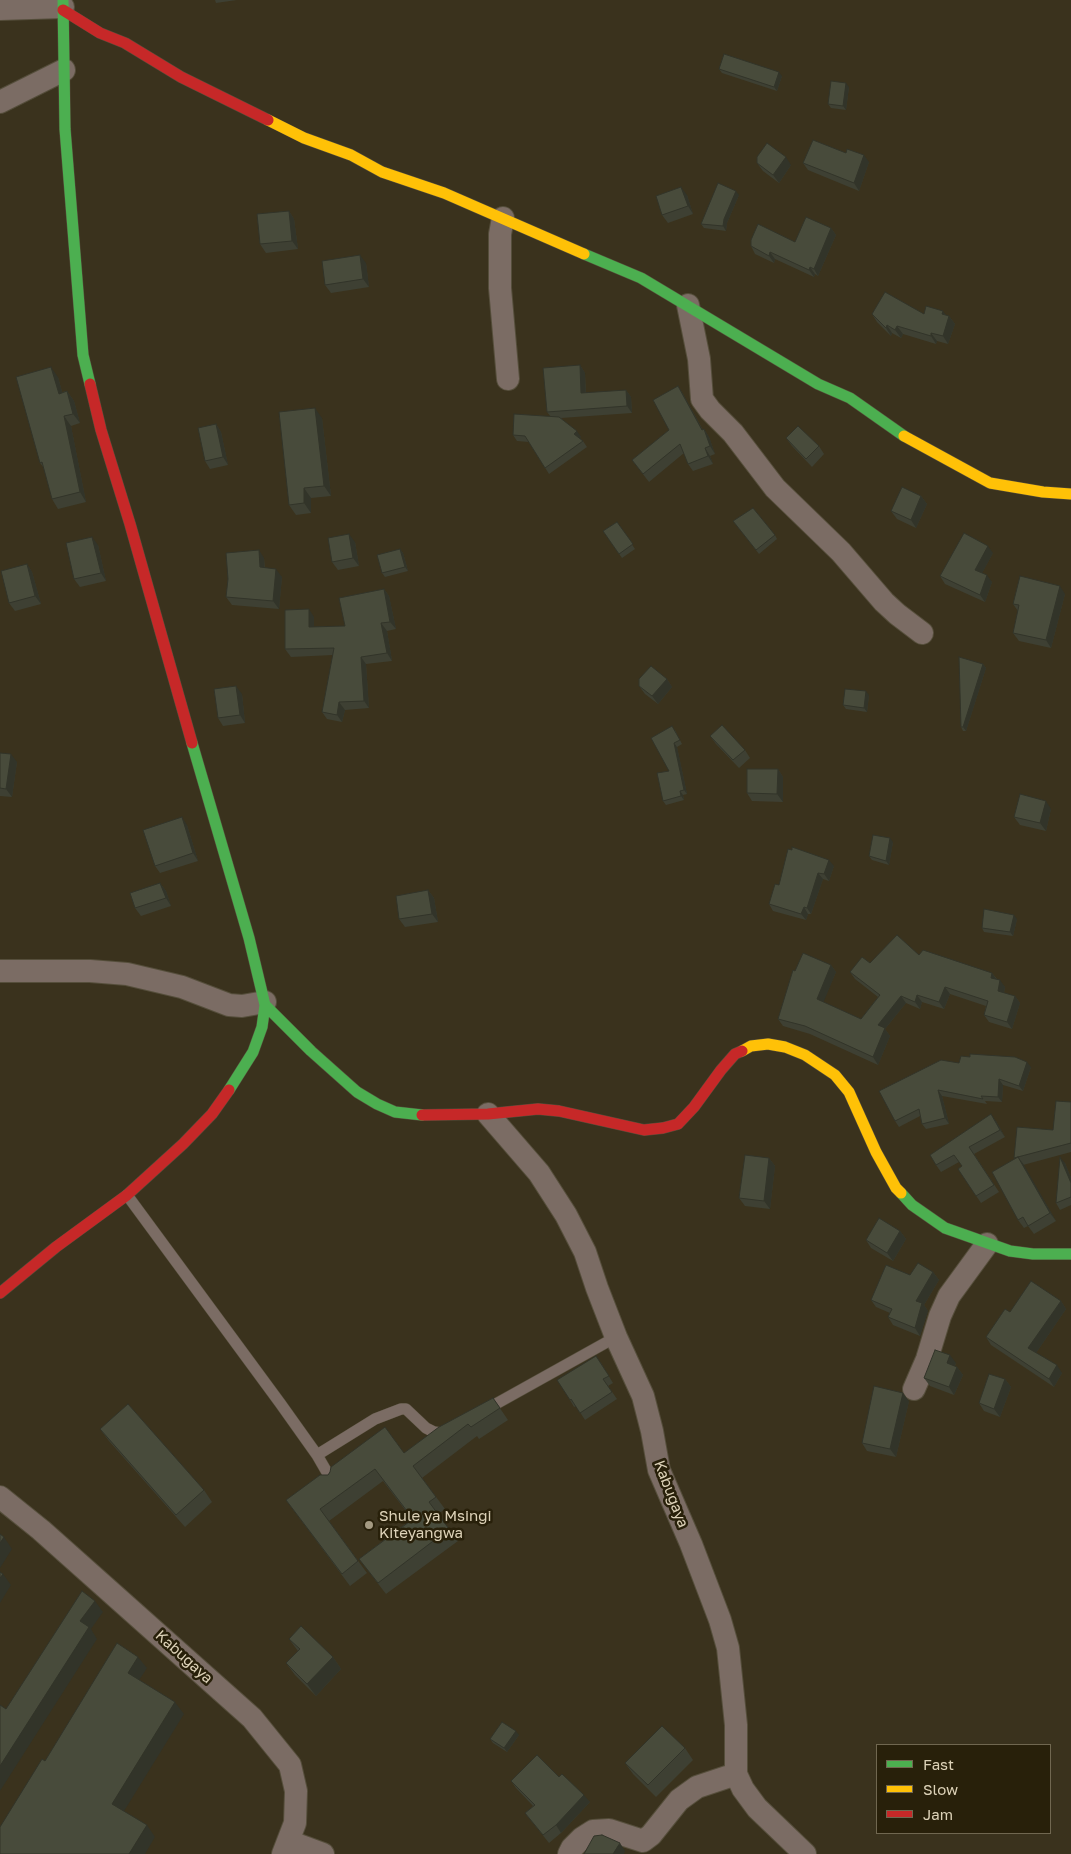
<!DOCTYPE html>
<style>
body{margin:0}
#map{position:relative;width:1071px;height:1854px;overflow:hidden;background:#3a321d;font-family:"Golos Text",sans-serif}
canvas{display:block}
.legend{position:absolute;left:876px;top:1744px;width:175px;height:90px;box-sizing:border-box;background:#28200a;border:1px solid #706750;margin:0;padding:6px 9px;list-style:none;font-size:15px;color:#ddd2b8}
.legend li{display:flex;align-items:center;gap:10px;height:25px}
.legend b{width:25px;border:1px solid #706750}
</style>
<div id="map">
<canvas width="1071" height="1854"></canvas>
<ul class="legend">
<li><b style="height:6px;background:#4caf50"></b>Fast</li>
<li><b style="height:6px;background:#ffc107"></b>Slow</li>
<li><b style="height:6px;background:#c62828"></b>Jam</li>
</ul>
</div>
<script>
const ctx = document.querySelector('canvas').getContext('2d');
ctx.lineJoin = 'round';
const toPath = rows => new Path2D(rows.map(r => 'M' + r).join(''));
function trace(path, color, width, dash) { ctx.strokeStyle = color; ctx.lineWidth = width; ctx.lineCap = dash ? 'butt' : 'round'; ctx.setLineDash(dash || []); ctx.stroke(path); }
function paint(path, color) { ctx.fillStyle = color; ctx.fill(path, 'evenodd'); }
function write(font, color, halo, rows, align = 'center') {
  ctx.font = font + ' "Golos Text",sans-serif'; ctx.lineWidth = 5; ctx.setLineDash([]); ctx.textBaseline = 'middle'; ctx.strokeStyle = halo; ctx.fillStyle = color; for (const [text, x, y, turn = 0] of rows) {
    ctx.save(); ctx.translate(x, y); ctx.rotate((+turn || 0) * Math.PI / 180); ctx.textAlign = isNaN(turn) ? turn : align; if (halo) ctx.strokeText(text, 0, 0); ctx.fillText(text, 0, 0); ctx.restore();
  }
}
const lane = toPath([
 [127,1195,280,1403,317,1455,332,1481],
 [485,1410,616,1337],
 [317,1455,375,1419,401,1409,406,1409,426,1428,434,1432,442,1433,447,1432]
]);
const street = toPath([
 [0,9,63,7],
 [0,102,64,70],
 [503,218,500,234,500,288,508,379],
 [688,305,699,359,702,399,710,410,733,433,775,488,841,552,884,602,897,614,922,633],
 [0,971,90,971,127,974,182,987,229,1005,242,1006,265,1002],
 [488,1114,539,1173,566,1215,585,1252,597,1288,616,1337,643,1396,652,1431,659,1470,691,1544,720,1620,728,1648,736,1725,736,1774,743,1789,757,1808,805,1854],
 [914,1389,927,1359,940,1316,949,1296,987,1244],
 [0,1497,41,1530,252,1718,290,1765,296,1791,295,1823,283,1854],
 [288,1841,323,1854],
 [569,1854,572,1848,582,1838,593,1831,609,1830,643,1841,651,1835,679,1800,697,1787,736,1774]
]);
const fast = toPath([
 [63,0,65,129,83,355,90,384],
 [584,254,641,278,818,384,850,398,904,436],
 [192,743,249,938,265,1005,262,1027,253,1052,229,1090],
 [265,1005,311,1051,357,1092,377,1104,395,1112,422,1115],
 [901,1193,912,1205,945,1228,1010,1251,1033,1254,1071,1254]
]);
const slow = toPath([
 [268,120,304,138,351,155,382,172,444,193,584,254],
 [904,436,990,483,1043,492,1071,494],
 [742,1051,751,1046,768,1044,785,1047,805,1055,835,1075,849,1092,876,1152,896,1188,901,1193]
]);
const jam = toPath([
 [63,10,100,33,125,43,181,77,268,120],
 [90,384,101,430,130,524,192,743],
 [422,1115,488,1114,538,1109,559,1111,644,1130,663,1128,678,1124,694,1107,721,1070,735,1054,742,1051],
 [0,1293,56,1247,127,1195,183,1144,212,1114,229,1090]
]);
trace(lane, '#554e3b', 12);
trace(street, '#554e3b', 24);
trace(fast, '#554e3b', 12);
trace(slow, '#554e3b', 12);
trace(jam, '#554e3b', 12);
trace(lane, '#7b6c64', 11);
trace(street, '#7b6c64', 22);
trace(fast, '#4caf50', 11);
trace(slow, '#ffc107', 11);
trace(jam, '#c62828', 11);
paint(toPath([
 [215,0,237,0,216,3],
 [719,69,782,76,777,91,722,73],
 [849,87,846,110,831,108,828,104],
 [846,153,869,162,859,191,808,170,803,163],
 [757,163,791,165,779,183,763,171],
 [687,195,693,214,668,223,662,215],
 [739,195,727,223,726,231,704,228,701,224],
 [289,211,294,219,298,249,266,253,260,244],
 [831,228,836,235,818,276,815,274,814,277,775,259,774,263,755,254,751,246,795,242],
 [366,263,369,287,331,293,325,285],
 [872,314,946,315,949,316,955,324,948,344,937,341,936,344,903,334,901,338,892,333,891,336,877,322],
 [580,365,585,373,586,393,626,390,631,397,632,413,561,418,581,437,579,438,583,441,587,447,549,474,529,442,517,441,513,435,551,417,547,412],
 [58,377,62,392,67,391,74,401,80,423,71,426,86,502,58,509,52,499,44,468,40,463],
 [678,386,683,394,703,430,704,429,709,437,715,454,710,456,713,464,693,471,688,464,684,453,649,482,632,460,669,430],
 [322,418,331,496,311,498,311,513,296,515,289,505],
 [216,424,221,432,228,465,210,469,205,461],
 [786,438,819,446,824,454,812,467,792,446],
 [921,496,927,504,916,528,897,519,891,511],
 [733,521,775,535,777,539,759,554],
 [617,522,635,549,622,558,603,531],
 [355,542,359,566,338,570,332,562],
 [98,545,106,581,80,587,74,579],
 [400,549,403,553,408,571,385,577,382,573],
 [993,553,982,573,992,582,985,602,945,584,940,576],
 [264,558,265,568,282,577,279,609,232,605,226,597],
 [27,564,32,572,41,604,15,611,9,603],
 [384,589,389,596,396,629,387,631,392,661,366,664,369,708,345,710,342,722,327,719,322,712,333,655,291,657,285,649,314,617,314,627,345,626],
 [1065,594,1051,648,1019,641,1013,633,1018,611,1013,604],
 [983,664,986,668,966,731,963,731,961,727],
 [667,679,672,687,658,704,645,694,639,686],
 [242,694,245,723,223,726,218,718],
 [869,695,867,712,846,709,843,705],
 [675,730,682,744,677,747,687,794,683,795,684,800,666,805,663,801,669,771],
 [710,736,745,750,750,758,739,768,716,744],
 [0,753,17,762,12,797,0,796],
 [778,769,783,777,783,802,752,801,747,793],
 [1051,809,1046,831,1020,825,1014,817],
 [187,825,198,861,160,873,155,866],
 [893,842,889,865,872,860,869,856],
 [834,866,829,881,823,879,811,914,808,914,806,920,773,911,769,904,779,885],
 [160,883,166,891,171,906,141,916,135,908],
 [428,890,434,898,438,922,405,927,399,919],
 [1017,919,1013,936,984,932,982,928],
 [919,955,992,973,997,979,1005,987,1004,993,1015,996,1020,1003,1012,1029,989,1022,984,1015,986,1006,950,994,944,1009,922,1002,920,1009,906,1003,885,1029,890,1036,878,1065,810,1034,783,1026,778,1019,795,971,831,965,836,972,823,1002,861,1019,878,997,855,979,850,972,870,963],
 [959,1063,1031,1067,1023,1091,1003,1085,1002,1102,985,1101,987,1104,942,1096,949,1124,926,1129,922,1124,920,1116,899,1127,895,1121],
 [1071,1102,1071,1152,1023,1165,1056,1221,1034,1234,1028,1226,1024,1228,1018,1220,1015,1159,1014,1158,1053,1130],
 [996,1121,1005,1137,974,1154,999,1192,981,1203,958,1169,962,1166,959,1162,941,1172,936,1165],
 [769,1158,775,1166,770,1209,745,1206,739,1198],
 [1065,1163,1071,1178,1071,1205,1060,1210,1056,1203],
 [900,1231,906,1239,893,1261,871,1248,866,1240],
 [933,1272,939,1280,924,1305,928,1311,920,1336,893,1325,888,1317,890,1313,876,1307,871,1300,910,1275],
 [1061,1301,1066,1309,1036,1353,1062,1373,1054,1387,991,1345,986,1337,1010,1312],
 [601,1363,613,1383,608,1386,617,1399,585,1420,576,1406,574,1407,570,1400],
 [956,1363,955,1366,957,1367,963,1375,954,1395,930,1386,924,1378],
 [1005,1379,1011,1387,1000,1417,984,1411,979,1403],
 [493,1398,508,1420,479,1439,477,1436,422,1478,445,1509,438,1514,458,1541,386,1594,359,1559,412,1519,383,1481,329,1521,367,1573,350,1586,286,1500,328,1475,330,1472,404,1453],
 [909,1401,896,1457,867,1451,862,1443],
 [100,1429,204,1490,212,1502,185,1527,109,1441],
 [289,1639,333,1657,341,1669,316,1696,295,1675,286,1663,298,1651],
 [519,1735,507,1752,493,1743,490,1739],
 [685,1748,693,1760,656,1797,633,1774,625,1763],
 [559,1777,590,1802,561,1833,549,1843,525,1813,533,1806,516,1788,511,1781]
]), '#3e4033');
paint(toPath([
 [779,72,782,76,777,91,774,87],
 [846,83,849,87,846,110,843,106],
 [864,155,869,162,859,191,854,183],
 [786,157,791,165,779,183,773,175],
 [681,187,687,195,693,214,688,206],
 [736,191,739,195,727,223,726,231,723,226,724,219],
 [289,211,294,219,298,249,292,241],
 [831,228,836,235,818,276,814,269],
 [770,252,775,259,774,263,769,256],
 [360,255,366,263,369,287,363,279],
 [810,267,815,274,814,277,809,270],
 [943,311,948,318,949,316,955,324,948,344,943,336,942,314],
 [887,325,892,333,891,336,886,328],
 [897,326,903,334,901,338,895,330],
 [931,333,937,341,936,344,931,336],
 [580,365,585,373,586,400,581,393],
 [51,367,58,377,65,403,59,394],
 [678,386,683,394,705,434,704,429,709,437,715,454,710,446],
 [626,390,631,397,632,413,627,406],
 [67,391,74,401,80,423,73,414],
 [315,408,322,418,331,496,324,486],
 [64,416,71,426,86,502,80,492],
 [216,424,221,432,228,465,223,457],
 [577,431,581,437,578,440,574,434],
 [705,448,710,456,713,464,708,456],
 [304,488,311,498,311,513,304,503],
 [921,496,927,504,916,528,911,520],
 [349,534,355,542,359,566,353,558],
 [92,537,98,545,106,581,101,573],
 [988,546,993,553,980,577,975,570],
 [400,549,403,553,408,571,405,567],
 [259,550,264,558,265,575,260,567],
 [27,564,32,572,41,604,35,596],
 [276,569,282,577,279,609,273,601],
 [987,575,992,582,985,602,980,595],
 [1060,586,1065,594,1051,648,1046,640],
 [384,589,389,596,396,629,390,622],
 [309,609,314,617,314,635,309,627],
 [381,623,387,631,392,661,387,653],
 [361,657,366,664,369,708,364,701],
 [983,664,986,668,966,731,963,727],
 [667,679,672,687,658,704,652,696],
 [236,686,242,694,245,723,240,715],
 [866,691,869,695,867,712,864,708],
 [339,702,345,710,342,722,337,715],
 [674,743,677,747,687,794,684,790],
 [11,754,17,762,12,797,6,789],
 [778,769,783,777,783,802,777,794],
 [680,791,683,795,684,800,681,796],
 [1046,801,1051,809,1046,831,1040,823],
 [182,817,187,825,198,861,193,853],
 [890,838,893,842,889,865,886,861],
 [829,860,834,866,829,881,824,874],
 [818,873,823,879,811,914,807,908],
 [160,883,166,891,171,906,166,898],
 [428,890,434,898,438,922,432,914],
 [804,907,808,914,806,920,801,914],
 [1014,915,1017,919,1013,936,1010,932],
 [831,965,836,972,822,1006,817,999],
 [992,973,997,980,991,978],
 [1000,980,1005,987,1003,998,998,991],
 [945,987,950,994,944,1009,939,1002],
 [917,995,922,1002,920,1009,915,1002],
 [901,996,906,1003,885,1029,890,1036,878,1065,873,1057,878,1025],
 [1015,996,1020,1003,1012,1029,1007,1022],
 [1027,1062,1031,1067,1023,1091,1019,1086],
 [999,1079,1003,1085,1002,1102,998,1097],
 [938,1090,942,1096,949,1124,945,1118],
 [991,1114,996,1121,1005,1137,1000,1130],
 [1018,1157,1024,1165,1056,1221,1050,1213],
 [1060,1157,1065,1163,1071,1178,1071,1183],
 [769,1158,775,1166,770,1209,764,1201],
 [900,1231,906,1239,893,1261,887,1253],
 [933,1272,939,1280,924,1305,928,1311,920,1336,915,1328,916,1301],
 [1061,1301,1066,1309,1034,1356,1028,1348],
 [950,1355,956,1363,952,1371,947,1363],
 [1057,1365,1062,1373,1054,1387,1049,1379],
 [957,1367,963,1375,954,1395,949,1387],
 [1005,1379,1011,1387,1000,1417,994,1409],
 [903,1393,909,1401,896,1457,890,1449],
 [4,1537,12,1549,0,1568,0,1543],
 [3,1574,11,1585,0,1603,0,1578],
 [95,1601,103,1612,91,1629,97,1639,0,1791,0,1766,80,1621],
 [138,1657,147,1668,136,1685,128,1673],
 [333,1657,341,1669,316,1696,307,1684],
 [175,1702,184,1714,121,1816,112,1804],
 [516,1731,519,1735,507,1752,504,1748],
 [584,1795,590,1802,561,1833,556,1825],
 [147,1825,155,1837,145,1854,129,1854],
 [620,1843,625,1851,624,1854,613,1854]
]), '#323429');
const building = toPath([
 [724,54,779,72,774,87,719,69,724,54],
 [831,81,846,83,843,106,828,104,831,81],
 [813,140,846,153,847,149,864,155,854,183,803,163,813,140],
 [767,143,786,157,773,175,757,163,757,157,767,143],
 [718,183,736,191,724,219,723,226,701,224,718,183],
 [681,187,688,206,662,215,656,196,681,187],
 [289,211,292,241,260,244,257,214,289,211],
 [806,217,831,228,814,269,810,267,809,270,770,252,769,256,751,246,751,240,758,224,795,242,806,217],
 [360,255,363,279,325,285,322,261,360,255],
 [885,292,924,314,926,306,943,311,942,314,949,316,943,336,931,333,931,336,897,326,895,330,887,325,886,328,872,314,885,292],
 [580,365,581,393,626,390,627,406,547,412,543,368,580,365],
 [51,367,59,394,67,391,73,414,64,416,80,492,52,499,42,462,40,463,16,377,51,367],
 [678,386,702,430,704,429,710,446,705,448,708,456,688,464,680,444,643,474,632,460,669,430,653,400,678,386],
 [315,408,324,486,304,488,304,503,289,505,279,412,315,408],
 [514,414,559,417,577,431,574,434,583,441,545,468,525,436,513,435,514,414],
 [216,424,223,457,205,461,198,428,216,424],
 [798,426,819,446,806,459,786,438,798,426],
 [902,487,921,496,911,520,891,511,902,487],
 [753,508,775,535,756,550,733,521,753,508],
 [617,522,633,544,619,554,603,531,617,522],
 [964,533,988,546,975,570,987,575,980,595,940,576,964,533],
 [349,534,353,558,332,562,328,538,349,534],
 [92,537,101,573,74,579,66,543,92,537],
 [400,549,405,567,382,573,377,555,400,549],
 [259,550,260,567,276,569,273,601,226,597,228,579,226,553,259,550],
 [27,564,35,596,9,603,1,571,27,564],
 [1020,576,1060,586,1046,640,1013,633,1019,605,1013,604,1020,576],
 [384,589,390,622,381,623,387,653,361,657,364,701,339,702,337,715,322,712,334,648,285,649,285,610,309,609,309,627,345,626,339,598,384,589],
 [959,657,983,664,963,727,961,727,959,657],
 [651,666,667,679,652,696,639,686,639,679,651,666],
 [236,686,240,715,218,718,214,689,236,686],
 [845,689,866,691,864,708,843,705,845,689],
 [722,725,745,750,733,760,710,736,722,725],
 [672,726,680,740,674,743,684,790,680,791,681,796,663,801,657,773,669,771,651,738,672,726],
 [0,753,11,754,6,789,0,788,0,753],
 [747,769,778,769,777,794,747,793,747,769],
 [1020,794,1046,801,1040,823,1014,817,1020,794],
 [182,817,193,853,155,866,143,830,182,817],
 [873,835,890,838,886,861,869,856,873,835],
 [792,847,829,860,824,874,818,873,807,908,804,907,801,914,769,904,775,884,779,885,788,849,792,850,792,847],
 [160,883,166,898,135,908,130,893,160,883],
 [428,890,432,914,399,919,396,896,428,890],
 [984,909,1014,915,1010,932,982,928,984,909],
 [897,935,919,955,923,950,992,973,991,978,1000,980,998,991,1015,996,1007,1022,984,1015,988,1001,945,987,939,1002,917,995,915,1002,901,996,878,1025,885,1028,873,1057,805,1026,778,1019,793,970,795,971,803,953,831,965,817,999,861,1019,880,995,850,972,862,957,870,963,897,935],
 [970,1054,1015,1057,1027,1062,1019,1086,999,1079,998,1097,981,1096,983,1099,938,1090,945,1118,922,1124,919,1109,895,1121,879,1091,941,1060,959,1063,961,1056,970,1057,970,1054],
 [1056,1101,1071,1102,1071,1143,1014,1158,1017,1127,1053,1130,1056,1101],
 [991,1114,1000,1130,969,1147,994,1185,976,1196,958,1169,962,1166,954,1155,936,1165,930,1155,991,1114],
 [745,1155,769,1158,764,1201,739,1198,745,1155],
 [1018,1157,1050,1213,1028,1226,1023,1217,1018,1220,992,1172,1018,1157],
 [1060,1157,1071,1183,1071,1197,1056,1203,1060,1157],
 [879,1218,900,1231,887,1253,866,1240,879,1218],
 [918,1263,933,1272,916,1301,922,1303,915,1328,888,1317,892,1309,871,1300,886,1265,910,1275,918,1263],
 [1031,1281,1061,1301,1028,1348,1057,1365,1049,1379,986,1337,1005,1309,1010,1312,1031,1281],
 [935,1350,950,1355,947,1363,957,1367,949,1387,924,1378,935,1350],
 [596,1356,609,1376,603,1379,612,1392,580,1413,571,1399,570,1400,557,1380,596,1356],
 [989,1374,1005,1379,994,1409,979,1403,989,1374],
 [874,1386,903,1393,890,1449,862,1443,874,1386],
 [493,1398,500,1408,471,1427,468,1424,413,1466,436,1497,429,1502,449,1529,378,1583,359,1559,413,1519,375,1469,320,1509,358,1561,342,1574,286,1500,320,1475,328,1475,330,1472,331,1467,385,1427,404,1453,439,1427,493,1398],
 [128,1404,204,1490,176,1515,100,1429,128,1404],
 [0,1534,4,1537,0,1543,0,1534],
 [0,1572,3,1574,0,1578,0,1572],
 [82,1591,95,1601,80,1621,89,1627,0,1766,0,1705,6,1709,82,1591],
 [301,1626,333,1657,307,1684,286,1663,300,1649,289,1639,301,1626],
 [117,1643,138,1657,128,1673,175,1702,112,1804,147,1825,129,1854,0,1854,0,1827,42,1759,45,1761,117,1643],
 [502,1722,516,1731,504,1748,490,1739,502,1722],
 [662,1726,685,1748,648,1785,625,1763,662,1726],
 [537,1755,559,1777,562,1774,584,1795,556,1825,543,1835,525,1813,535,1805,511,1781,537,1755],
 [602,1835,620,1843,613,1854,584,1854,594,1836,602,1835]
]);
paint(building, '#484b3b');
trace(building, '#323429', 1);
for (const [x, y, r, color] of [
 [369,1525,5,"#a49a82"]
]) { const dot = new Path2D(); dot.arc(x, y, r, 0, 2 * Math.PI); ctx.fillStyle = color; ctx.fill(dot); trace(dot, '#28200a', 2); }
write('15px', '#ddd2b8', '#28200a', [
 ["Kabugaya",671,1494,69],
 ["Kabugaya",184,1657,42]
]);
write('15px', '#ddd2b8', '#28200a', [
 ["Shule ya Msingi",379,1516],
 ["Kiteyangwa",379,1533]
], 'left');
</script>
